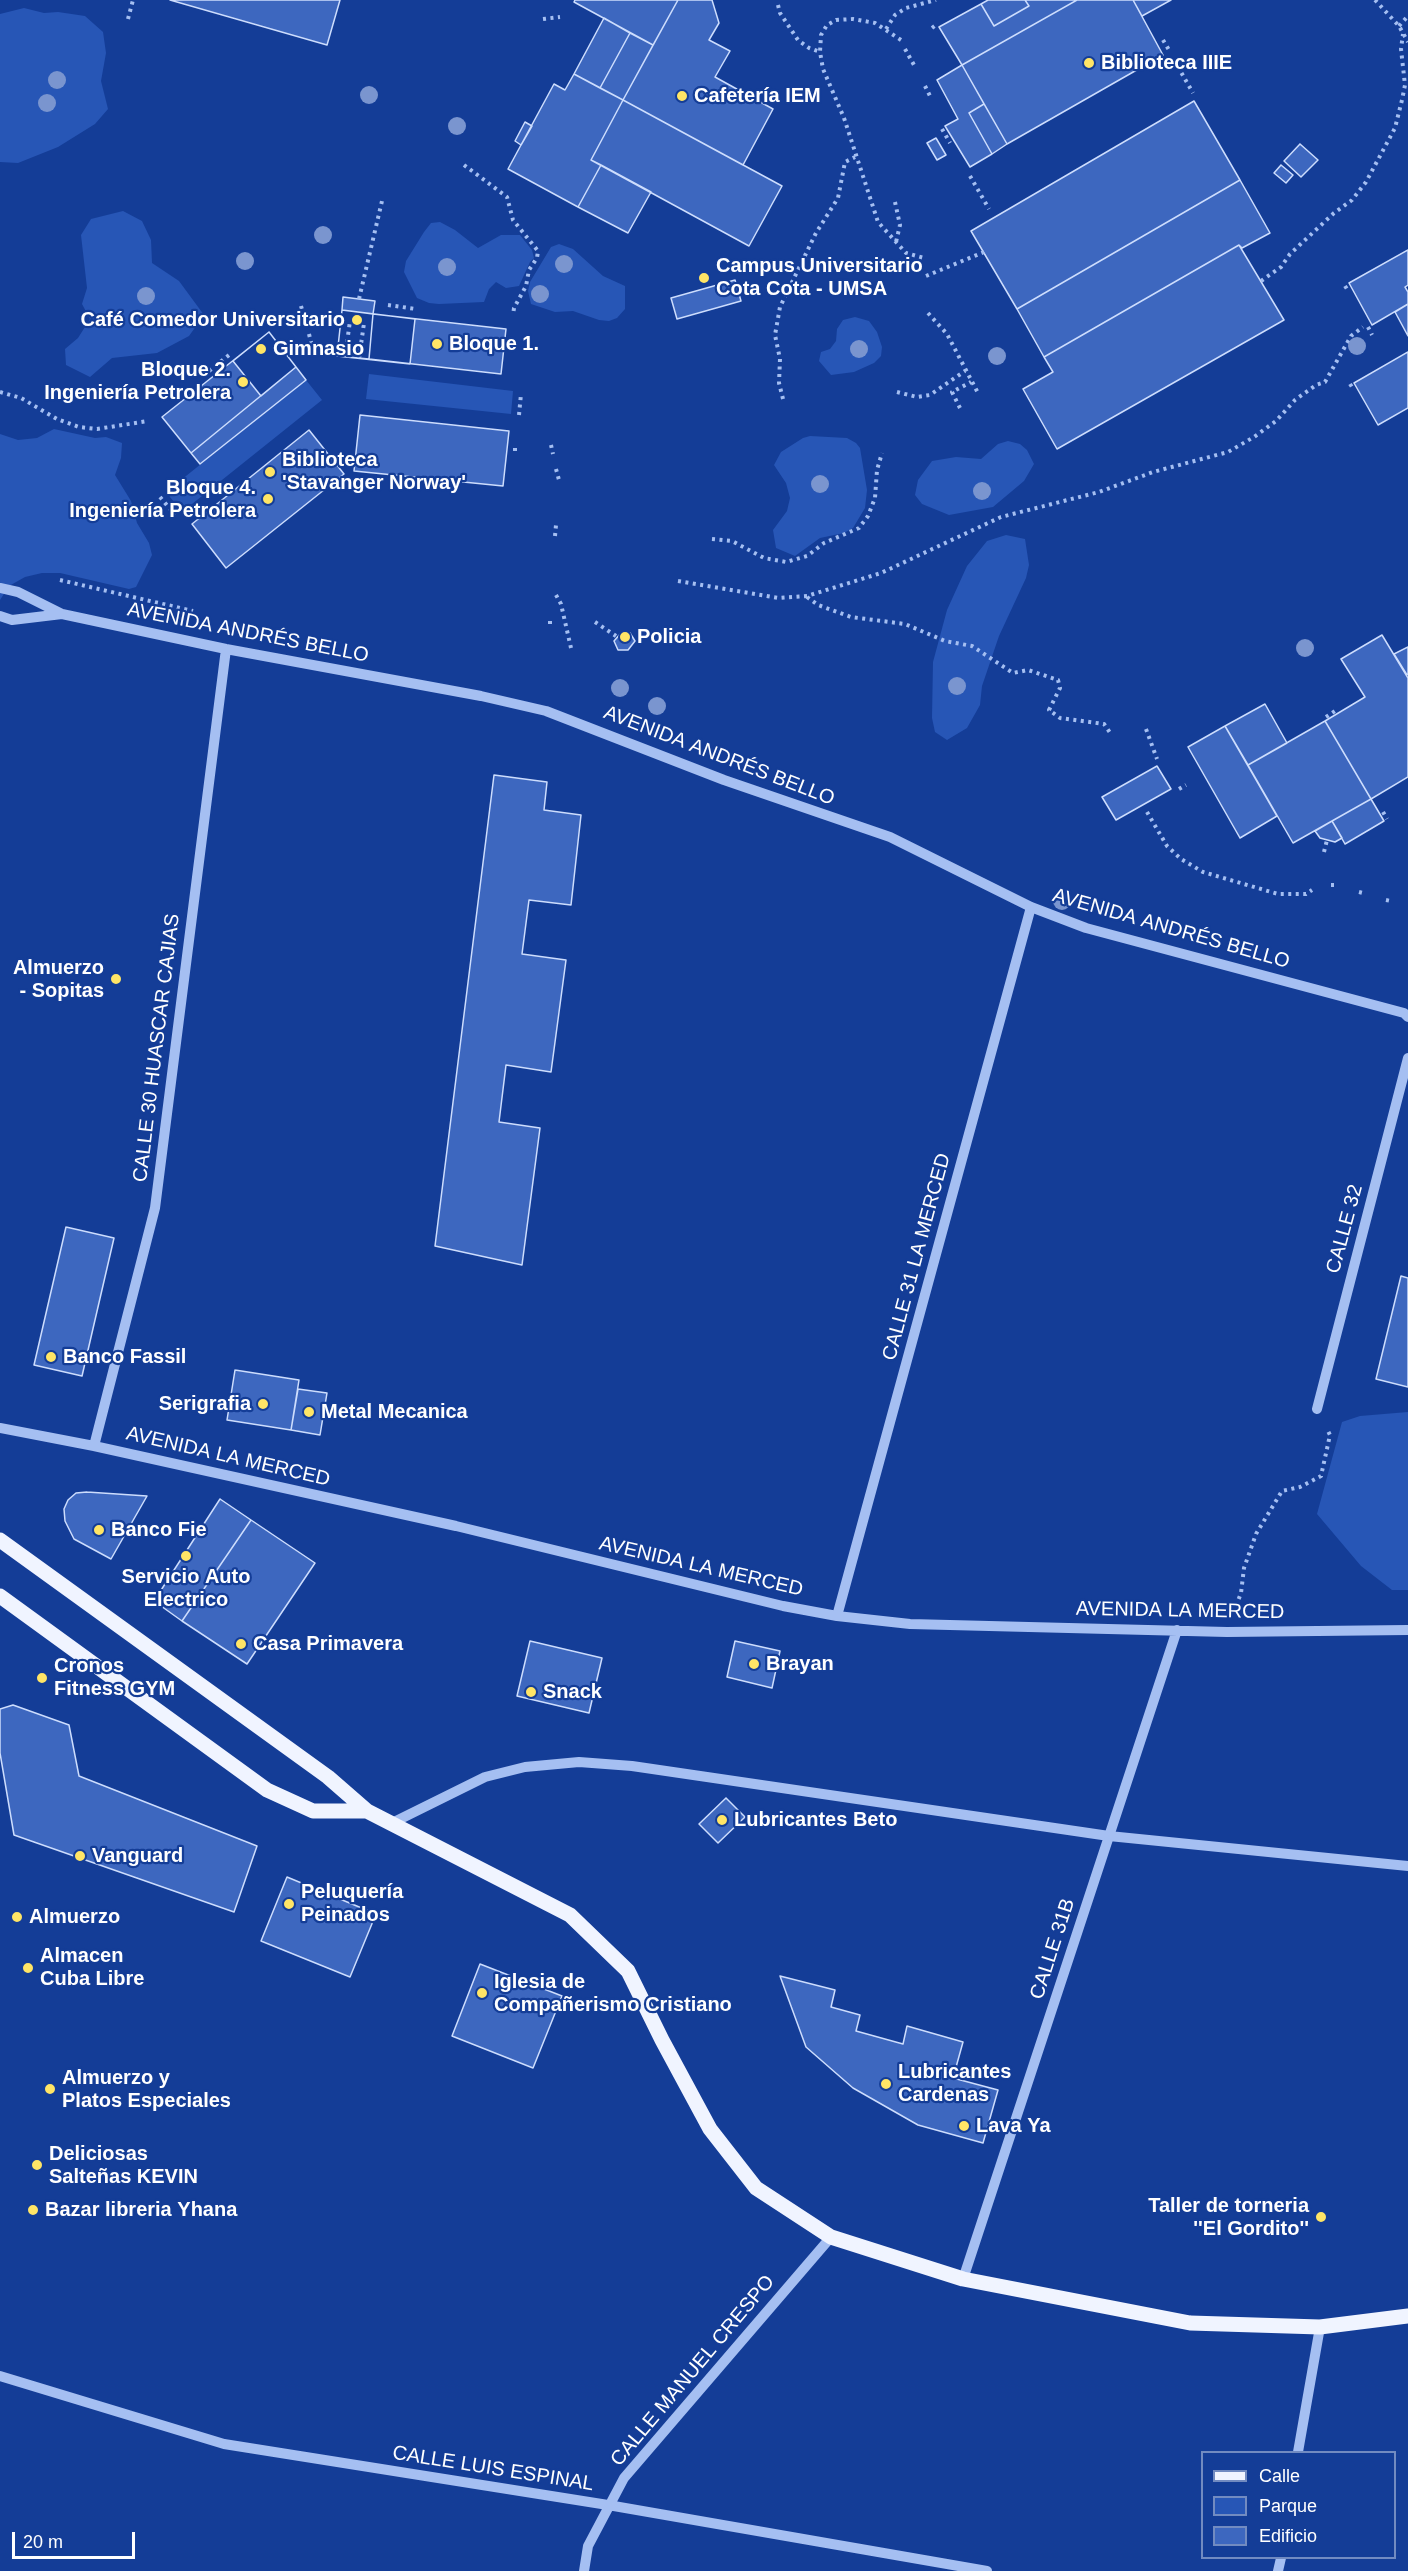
<!DOCTYPE html>
<meta charset="utf-8">
<style>
body{margin:0}
#map{position:relative;width:1408px;height:2571px;overflow:hidden;background:#143d97;font-family:Arial,sans-serif}
canvas{display:block}
.legend{position:absolute;left:1201px;top:2451px;width:195px;height:108px;box-sizing:border-box;background:#143d97;border:2px solid #728bc1;margin:0;padding:8px 10px;list-style:none;font-size:18px;color:#fff}
.legend li{display:flex;align-items:center;gap:12px;height:30px}
.legend b{width:30px;border:2px solid #728bc1}
.scale{position:absolute;left:12px;top:2532px;width:123px;height:27px;box-sizing:border-box;border:3px solid #fff;border-top:0;padding-left:8px;font-size:18px;line-height:21px;white-space:nowrap;color:#fff;-webkit-text-stroke:4px #143d97;paint-order:stroke}
</style>
<div id="map">
<canvas width="1408" height="2571"></canvas>
<ul class="legend">
<li><b style="height:8px;background:#f0f4ff"></b>Calle</li>
<li><b style="height:16px;background:#2756b6"></b>Parque</li>
<li><b style="height:16px;background:#3d67bf"></b>Edificio</li>
</ul>
<div class="scale">20 m</div>
</div>
<script>
const ctx = document.querySelector('canvas').getContext('2d');
ctx.lineJoin = 'round';
function paint(path, color) { ctx.fillStyle = color; ctx.fill(path, 'evenodd'); }
const toPath = rows => new Path2D(rows.map(r => 'M' + r).join(''));
function trace(path, color, width, dash) { ctx.strokeStyle = color; ctx.lineWidth = width; ctx.lineCap = dash ? 'butt' : 'round'; ctx.setLineDash(dash || []); ctx.stroke(path); }
function write(font, color, halo, rows, align = 'center') {
  ctx.font = font + ' Arial,sans-serif'; ctx.lineWidth = 4.5; ctx.setLineDash([]); ctx.textBaseline = 'middle'; ctx.strokeStyle = halo; ctx.fillStyle = color; for (const [text, x, y, turn = 0] of rows) {
    ctx.save(); ctx.translate(x, y); ctx.rotate((+turn || 0) * Math.PI / 180); ctx.textAlign = isNaN(turn) ? turn : align; if (halo) ctx.strokeText(text, 0, 0); ctx.fillText(text, 0, 0); ctx.restore();
  }
}
paint(toPath([
 [24,8,44,13,58,12,85,16,103,32,106,53,101,81,108,109,95,124,58,147,18,163,0,162,0,14],
 [123,211,142,221,151,240,152,263,179,281,204,315,189,336,157,353,112,358,90,377,66,365,65,349,78,338,90,319,82,304,87,288,81,235,91,219],
 [440,222,455,230,478,248,501,235,520,235,532,250,534,258,530,262,519,286,506,288,496,282,489,289,484,302,439,304,429,303,417,298,404,272,406,261,424,232,431,223],
 [559,244,573,249,603,276,625,286,625,309,617,318,609,321,599,320,573,311,555,312,531,304,528,291,530,282,551,247],
 [855,317,869,321,877,332,882,347,881,356,874,363,854,372,831,375,819,361,821,352,830,349,836,341,837,329,843,320],
 [369,374,513,391,511,414,366,399],
 [306,380,322,400,182,512,166,492],
 [54,429,95,438,106,437,122,443,121,458,115,475,131,501,137,523,149,543,152,555,136,587,129,589,60,573,42,573,25,577,9,586,0,600,0,434,18,440,37,438],
 [810,436,847,438,856,443,860,448,867,490,865,508,853,528,844,533,820,538,795,556,776,548,773,530,787,511,790,498,786,483,774,465,781,452,803,438],
 [1008,441,1020,444,1027,450,1034,464,1024,481,993,507,949,515,922,504,915,495,918,480,932,461,956,457,981,459,998,444],
 [1006,535,1025,539,1029,565,1026,578,999,636,982,686,980,705,967,728,947,740,935,732,932,718,933,662,947,610,967,566,987,541],
 [1408,1412,1408,1590,1392,1590,1361,1566,1317,1514,1342,1422,1360,1416]
]), '#2756b6');
const building = toPath([
 [170,0,340,0,327,45,170,0],
 [575,0,678,0,653,45,574,2,575,0],
 [678,0,712,0,719,23,709,40,730,51,715,77,773,109,743,165,623,100,678,0],
 [988,0,1025,0,1029,6,994,26,981,4,988,0],
 [1025,0,1077,0,962,65,939,27,981,4,994,26,1029,6,1025,0],
 [1077,0,1133,0,1163,55,1007,144,962,65,1077,0],
 [1133,0,1171,0,1142,16,1133,0],
 [604,18,630,33,600,88,574,74,604,18],
 [630,33,653,45,623,100,600,88,630,33],
 [962,65,984,104,969,113,992,154,970,167,945,126,958,119,937,80,962,65],
 [574,74,623,100,591,160,601,165,578,207,508,169,554,84,565,90,574,74],
 [623,100,782,186,749,246,591,160,623,100],
 [1194,101,1240,180,1017,309,971,231,1194,101],
 [984,104,1007,144,992,154,969,113,984,104],
 [525,122,532,126,521,145,515,141,525,122],
 [936,138,946,155,937,160,927,143,936,138],
 [1300,144,1318,160,1301,177,1284,161,1300,144],
 [601,165,651,192,628,233,578,207,601,165],
 [1281,165,1293,175,1286,183,1274,173,1281,165],
 [1240,180,1270,233,1242,248,1239,245,1044,357,1017,309,1240,180],
 [1239,245,1284,320,1057,449,1023,389,1053,372,1044,357,1239,245],
 [1408,250,1408,285,1405,287,1408,292,1408,304,1372,325,1349,283,1408,250],
 [735,280,741,301,677,319,671,298,735,280],
 [343,297,375,301,373,314,342,310,343,297],
 [1408,304,1408,336,1395,312,1408,304],
 [342,310,373,314,369,359,337,356,342,310],
 [342,310,415,319,410,364,337,356,342,310],
 [373,314,506,329,501,374,369,359,373,314],
 [269,332,296,367,191,453,162,417,269,332],
 [269,332,296,367,261,396,233,361,269,332],
 [1408,352,1408,408,1378,425,1354,383,1408,352],
 [296,367,306,380,200,464,191,453,296,367],
 [360,415,509,431,503,486,354,471,360,415],
 [309,430,344,474,226,568,192,524,309,430],
 [621,633,630,633,635,641,628,650,618,650,614,641,621,633],
 [1382,635,1408,678,1408,777,1371,799,1325,721,1365,697,1341,659,1382,635],
 [1408,647,1408,674,1407,675,1394,654,1408,647],
 [1265,704,1287,743,1248,765,1225,726,1265,704],
 [1325,721,1371,799,1293,843,1248,765,1325,721],
 [1225,726,1277,816,1240,838,1188,747,1225,726],
 [1157,766,1171,789,1116,820,1102,797,1157,766],
 [494,775,547,782,544,810,581,815,571,905,529,900,522,954,566,960,551,1072,506,1065,499,1122,540,1128,522,1265,435,1246,494,775],
 [1371,799,1384,821,1345,844,1332,821,1371,799],
 [1332,821,1342,838,1335,842,1320,838,1315,831,1332,821],
 [66,1227,114,1238,82,1376,34,1365,66,1227],
 [1401,1276,1408,1278,1408,1387,1376,1379,1401,1276],
 [235,1370,299,1380,291,1430,227,1420,235,1370],
 [298,1389,327,1393,320,1435,291,1430,298,1389],
 [87,1492,147,1496,111,1559,74,1539,65,1521,64,1509,68,1500,76,1493,87,1492],
 [220,1499,251,1520,182,1621,154,1601,220,1499],
 [251,1520,315,1563,247,1664,182,1621,251,1520],
 [530,1641,602,1658,589,1713,517,1696,530,1641],
 [735,1641,780,1651,772,1688,727,1677,735,1641],
 [13,1705,69,1725,79,1776,257,1846,234,1912,14,1835,0,1753,0,1709,13,1705],
 [726,1798,745,1817,718,1843,699,1824,726,1798],
 [287,1877,376,1914,350,1977,261,1941,287,1877],
 [480,1964,562,1996,533,2068,452,2036,480,1964],
 [780,1976,835,1990,831,2007,860,2015,856,2031,903,2044,907,2026,963,2042,953,2078,998,2090,983,2143,918,2125,853,2088,806,2047,780,1976]
]);
paint(building, '#3d67bf');
trace(building, '#cdddfd', 1.5);
trace(toPath([
 [1375,0,1399,26,1408,42],
 [778,5,780,13,798,40,809,48,820,52],
 [128,19,133,0],
 [543,19,560,17],
 [1399,26,1408,16],
 [932,28,936,25],
 [886,29,895,15,906,8,936,0],
 [901,40,875,23,853,19,836,20,827,25,821,35,820,52,823,69,844,118,878,222,906,253,924,258],
 [1163,40,1169,50],
 [905,49,914,65],
 [1174,60,1193,93],
 [925,86,931,98],
 [942,129,950,143],
 [464,165,507,197,513,220,538,251,537,258,529,270,526,286,514,308,513,315],
 [970,176,989,209],
 [895,202,900,225,896,242],
 [926,276,984,252],
 [1261,281,1281,267,1290,254,1334,213,1352,200,1366,182,1395,128,1402,100,1405,85,1401,49,1403,34],
 [1345,286,1347,289],
 [359,299,382,201],
 [388,305,416,309],
 [301,306,306,324],
 [928,313,947,334,978,393],
 [1368,327,1372,335],
 [309,334,314,354],
 [345,357,350,321,364,323,359,359],
 [209,371,229,355],
 [1350,384,1354,390],
 [0,392,21,398,57,419,79,427,97,429,148,421],
 [897,392,917,397,930,395,965,371],
 [783,399,779,383,780,359,775,335,780,307,816,233,838,198,845,162,855,157],
 [960,408,952,392,971,382],
 [519,415,521,394],
 [551,445,553,454],
 [515,451,515,446],
 [556,469,559,480],
 [160,497,175,515],
 [555,536,556,525],
 [712,539,732,541,764,558,786,562,807,556,824,543,859,528,868,516,875,498,877,470,882,453],
 [60,580,193,611],
 [678,581,778,598,807,596,881,573,1001,517,1099,492,1153,472,1228,452,1254,437,1276,421,1295,400,1316,385,1325,382,1351,336,1363,327],
 [556,595,561,604,571,648],
 [807,597,818,605,851,617,905,624,945,641,972,646,1013,673,1028,670,1058,680,1060,688,1049,710,1060,718,1104,724,1111,734],
 [595,622,616,636],
 [550,624,550,617],
 [1326,717,1335,711],
 [1146,729,1157,759],
 [1179,789,1186,785],
 [1147,812,1167,846,1181,859,1203,872,1278,894,1306,894,1312,890],
 [1383,812,1387,819],
 [1324,852,1327,840],
 [1331,885,1335,885],
 [1359,892,1363,893],
 [1386,900,1391,901],
 [1236,1606,1241,1593,1244,1568,1256,1534,1282,1491,1300,1487,1321,1476,1330,1435,1328,1431]
]), '#a5bff2', 4, [3, 4.5]);
trace(toPath([
 [0,588,18,592,62,614,226,649,481,696,546,711,724,780,890,837,1031,907,1086,928,1404,1013,1408,1017],
 [0,616,12,620,62,614],
 [1317,1409,1408,1058],
 [0,1428,94,1446,456,1526,783,1606,837,1616,910,1624,1227,1632,1408,1630],
 [94,1446,155,1208,226,649],
 [837,1616,1031,907],
 [390,1824,485,1777,525,1767,579,1762,632,1766,1109,1836,1408,1866],
 [963,2279,1177,1630],
 [0,2376,224,2444,608,2505,987,2571],
 [1298,2452,1320,2327],
 [584,2571,588,2546,624,2478,831,2237],
 [1278,2571,1281,2558]
]), '#a5bff2', 10);
trace(toPath([
 [0,1540,328,1777,367,1811,570,1915,628,1971,662,2040,710,2129,756,2188,831,2237,963,2279,1190,2323,1320,2327,1408,2316],
 [0,1596,267,1790,313,1811,367,1811]
]), '#f0f4ff', 15);
ctx.fillStyle = '#7a95cf';
for (const [x, y] of [
 [57,80],
 [369,95],
 [47,103],
 [457,126],
 [323,235],
 [245,261],
 [564,264],
 [447,267],
 [540,294],
 [146,296],
 [1357,346],
 [859,349],
 [997,356],
 [820,484],
 [982,491],
 [1305,648],
 [957,686],
 [620,688],
 [657,706],
 [1062,901]
]) { ctx.beginPath(); ctx.arc(x, y, 9, 0, 2 * Math.PI); ctx.fill(); }
for (const [x, y, r, color] of [
 [1089,63,6,"#ffe566"],
 [682,96,6,"#ffe566"],
 [704,278,6,"#ffe566"],
 [357,320,6,"#ffe566"],
 [437,344,6,"#ffe566"],
 [261,349,6,"#ffe566"],
 [243,382,6,"#ffe566"],
 [270,472,6,"#ffe566"],
 [268,499,6,"#ffe566"],
 [625,637,6,"#ffe566"],
 [116,979,6,"#ffe566"],
 [51,1357,6,"#ffe566"],
 [263,1404,6,"#ffe566"],
 [309,1412,6,"#ffe566"],
 [99,1530,6,"#ffe566"],
 [186,1556,6,"#ffe566"],
 [241,1644,6,"#ffe566"],
 [754,1664,6,"#ffe566"],
 [42,1678,6,"#ffe566"],
 [531,1692,6,"#ffe566"],
 [722,1820,6,"#ffe566"],
 [80,1856,6,"#ffe566"],
 [289,1904,6,"#ffe566"],
 [17,1917,6,"#ffe566"],
 [28,1968,6,"#ffe566"],
 [482,1993,6,"#ffe566"],
 [886,2084,6,"#ffe566"],
 [50,2089,6,"#ffe566"],
 [964,2126,6,"#ffe566"],
 [37,2165,6,"#ffe566"],
 [33,2210,6,"#ffe566"],
 [1321,2217,6,"#ffe566"]
]) { const dot = new Path2D(); dot.arc(x, y, r, 0, 2 * Math.PI); ctx.fillStyle = color; ctx.fill(dot); trace(dot, '#143d97', 2); }
write('bold 20px', '#fff', '#143d97', [
 ["Biblioteca IIIE",1101,63],
 ["Cafetería IEM",694,96],
 ["Campus Universitario",716,266],
 ["Cota Cota - UMSA",716,289],
 ["Café Comedor Universitario",345,320,"right"],
 ["Bloque 1.",449,344],
 ["Gimnasio",273,349],
 ["Bloque 2.",231,370,"right"],
 ["Ingeniería Petrolera",231,393,"right"],
 ["Biblioteca",282,460],
 ["'Stavanger Norway'",282,483],
 ["Bloque 4.",256,488,"right"],
 ["Ingeniería Petrolera",256,511,"right"],
 ["Policia",637,637],
 ["Almuerzo",104,968,"right"],
 ["- Sopitas",104,991,"right"],
 ["Banco Fassil",63,1357],
 ["Serigrafia",251,1404,"right"],
 ["Metal Mecanica",321,1412],
 ["Banco Fie",111,1530],
 ["Servicio Auto",186,1577,"center"],
 ["Electrico",186,1600,"center"],
 ["Casa Primavera",253,1644],
 ["Brayan",766,1664],
 ["Cronos",54,1666],
 ["Fitness GYM",54,1689],
 ["Snack",543,1692],
 ["Lubricantes Beto",734,1820],
 ["Vanguard",92,1856],
 ["Peluquería",301,1892],
 ["Peinados",301,1915],
 ["Almuerzo",29,1917],
 ["Almacen",40,1956],
 ["Cuba Libre",40,1979],
 ["Iglesia de",494,1982],
 ["Compañerismo Cristiano",494,2005],
 ["Lubricantes",898,2072],
 ["Cardenas",898,2095],
 ["Almuerzo y",62,2078],
 ["Platos Especiales",62,2101],
 ["Lava Ya",976,2126],
 ["Deliciosas",49,2154],
 ["Salteñas KEVIN",49,2177],
 ["Taller de torneria",1309,2206,"right"],
 ["''El Gordito''",1309,2229,"right"],
 ["Bazar libreria Yhana",45,2210]
], 'left');
write('20px', '#fff', '#143d97', [
 ["AVENIDA ANDRÉS BELLO",248,633,11],
 ["AVENIDA ANDRÉS BELLO",719,756,21],
 ["AVENIDA ANDRÉS BELLO",1171,929,16],
 ["CALLE 30 HUASCAR CAJIAS",157,1048,-83],
 ["CALLE 32",1345,1229,-75],
 ["CALLE 31 LA MERCED",917,1257,-75],
 ["AVENIDA LA MERCED",228,1457,13],
 ["AVENIDA LA MERCED",701,1567,13],
 ["AVENIDA LA MERCED",1180,1611,1],
 ["CALLE 31B",1053,1949,-72],
 ["CALLE MANUEL CRESPO",693,2371,-50],
 ["CALLE LUIS ESPINAL",493,2469,9]
]);
</script>
